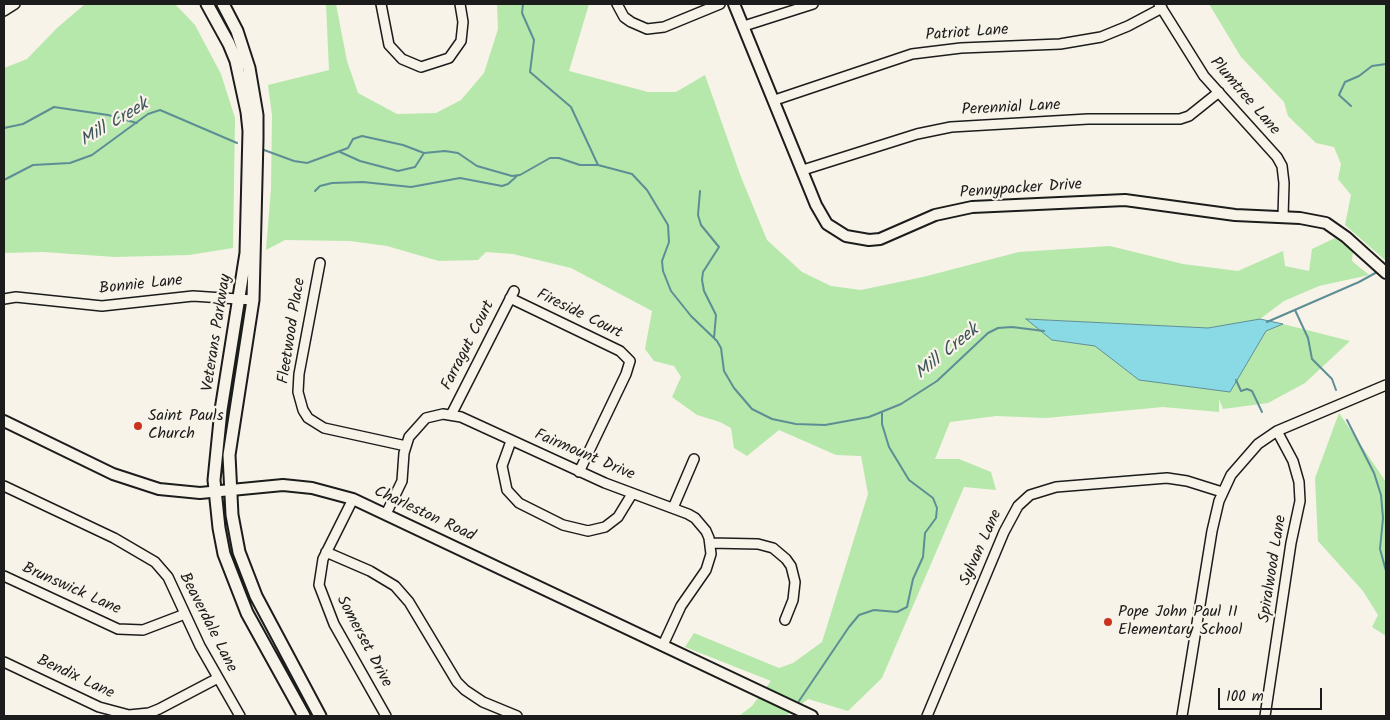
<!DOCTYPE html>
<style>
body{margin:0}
#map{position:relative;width:1390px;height:720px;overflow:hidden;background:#f7f3e8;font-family:Kalam,sans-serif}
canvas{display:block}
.frame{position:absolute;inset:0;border:5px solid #1c1c1c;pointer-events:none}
.scale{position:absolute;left:1218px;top:688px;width:104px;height:22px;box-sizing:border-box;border:2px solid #1c1c1c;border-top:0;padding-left:6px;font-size:15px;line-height:18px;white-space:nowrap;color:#1c1c1c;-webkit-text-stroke:4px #f7f3e8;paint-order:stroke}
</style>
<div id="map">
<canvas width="1390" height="720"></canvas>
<div class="frame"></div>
<div class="scale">100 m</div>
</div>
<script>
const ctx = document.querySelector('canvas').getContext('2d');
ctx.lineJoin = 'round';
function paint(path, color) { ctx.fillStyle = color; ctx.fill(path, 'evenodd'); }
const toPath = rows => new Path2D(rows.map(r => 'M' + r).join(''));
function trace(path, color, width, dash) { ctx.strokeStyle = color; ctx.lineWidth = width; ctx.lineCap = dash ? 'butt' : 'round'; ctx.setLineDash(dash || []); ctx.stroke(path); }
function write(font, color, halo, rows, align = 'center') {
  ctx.font = font + ' Kalam,sans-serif'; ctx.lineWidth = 4.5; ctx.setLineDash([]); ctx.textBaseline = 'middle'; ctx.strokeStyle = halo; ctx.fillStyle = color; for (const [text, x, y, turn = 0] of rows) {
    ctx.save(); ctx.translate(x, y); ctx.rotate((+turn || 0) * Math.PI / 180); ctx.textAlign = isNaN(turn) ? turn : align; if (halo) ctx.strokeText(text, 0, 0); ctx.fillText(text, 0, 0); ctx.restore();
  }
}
paint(toPath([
 [85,4,175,4,195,25,221,74,235,118,233,248,189,255,115,257,43,252,4,253,4,68,27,59,57,28],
 [326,4,336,4,347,61,358,93,397,114,436,113,461,100,484,73,498,29,497,4,589,4,569,71,648,92,676,92,705,75,741,177,767,240,802,272,831,286,861,290,923,277,1019,252,1110,246,1183,264,1238,271,1283,251,1285,266,1309,271,1312,249,1335,238,1353,251,1352,261,1369,275,1319,286,1284,301,1260,319,1208,328,1027,319,1052,340,1095,346,1139,380,1230,392,1266,331,1283,324,1350,341,1305,383,1268,403,1223,409,1219,399,1219,412,1163,407,1046,418,996,416,950,422,935,459,959,459,991,472,996,490,964,487,882,678,848,711,808,699,786,716,739,716,752,706,771,681,685,647,694,633,779,668,793,663,822,642,868,494,861,456,836,455,779,430,747,456,734,448,731,428,720,422,697,415,672,397,681,377,674,366,654,361,645,349,652,311,571,268,513,254,486,252,478,260,439,261,387,246,350,241,285,240,266,250,271,189,272,115,268,85,329,70],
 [1209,4,1386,4,1386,261,1345,225,1351,195,1338,179,1341,164,1334,147,1316,143,1288,116,1284,102,1241,57],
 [1339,413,1386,482,1386,636,1372,627,1378,615,1363,591,1318,541,1315,478]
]), '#b5e8aa');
const water = toPath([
 [1026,319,1208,328,1260,319,1283,324,1266,331,1230,392,1139,380,1095,346,1052,340,1026,319]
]);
paint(water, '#8adae5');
trace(water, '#5e8e95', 1);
trace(toPath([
 [523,4,522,13,534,40,530,72,571,107,598,165],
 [1386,43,1386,46],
 [1351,106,1339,95,1345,82,1359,76,1372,66,1386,64],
 [4,128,23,124,54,107,108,115,137,123],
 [264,150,294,161,307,163,348,148,353,139,362,136,403,145,424,153,445,151,458,153,477,166,512,176,520,175,550,158,559,158,580,165,598,165,632,174,647,190,668,225,669,242,662,261,663,271,671,291,691,316,717,341,721,348,724,371,734,388,752,409,772,419,796,424,825,425,869,417,901,404,937,381,988,333,998,328,1012,327,1044,331],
 [340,152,360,161,398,171,415,167,424,153],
 [4,180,33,165,70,163,92,155,148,114,160,110,237,143],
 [315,191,320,186,332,183,363,182,411,187,460,178,502,186,508,184,518,175],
 [700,191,698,215,701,225,719,247,703,272,702,280,704,291,716,315,714,338],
 [1295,310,1308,338,1312,359,1332,379,1336,390],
 [1267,322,1359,282,1379,271],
 [1236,380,1241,391,1247,389,1252,391,1262,412],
 [1347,420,1374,473,1381,495,1383,518,1380,549,1386,571],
 [799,701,849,627,859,615,874,610,897,612,907,607,913,579,923,557,925,533,936,518,937,508,933,498,909,480,889,447,882,424,882,413],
 [788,716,789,716]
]), '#5e8e95', 2);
const minor = toPath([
 [381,4,389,45,402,59,421,67,449,58,461,41,463,22,460,4],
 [617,4,624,17,631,22,647,29,664,27,720,4],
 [1159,4,1204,76,1277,157,1282,166,1284,183,1283,217],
 [4,11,15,4],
 [744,26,813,4],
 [775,100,912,54,961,48,1060,44,1101,37,1128,26,1162,8],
 [803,170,917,134,951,127,1088,119,1180,119,1189,116,1219,92],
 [320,263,299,374,298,392,303,410,308,418,324,428,406,446],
 [510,298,620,351,630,361,626,374,579,472],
 [4,299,16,297,102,306,193,296,253,300],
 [451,415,514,291],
 [511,441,502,466,507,490,519,503,563,525,588,531,605,527,618,517,632,494],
 [4,486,114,538,155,562,168,577,200,646,240,716],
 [353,499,323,559,319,585,334,624,386,716],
 [673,508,694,459],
 [386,514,402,481,404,453,409,437,426,418,443,414,461,417,605,483,688,514,695,518,706,531,709,538,711,554,706,570,681,606,663,645],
 [710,543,758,544,773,548,786,559,791,566,795,582,793,600,785,620],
 [326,552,370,571,395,586,409,602,457,682,465,690,483,702,517,716],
 [4,576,118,629,143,630,185,614],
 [4,662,99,707,129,715,149,713,159,709,218,678],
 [927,716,1004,532,1018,506,1030,495,1056,487,1167,478,1187,481,1222,492],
 [1182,716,1212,531,1219,501,1231,475,1258,444,1277,431,1386,385],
 [1265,716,1291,543,1300,501,1299,482,1293,461,1277,431]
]);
const tertiary = toPath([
 [734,4,816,205,827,224,846,236,869,240,880,239,935,215,972,207,1125,200,1235,215,1300,218,1326,223,1346,237,1386,273],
 [4,421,113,474,159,489,200,493,283,485,312,488,353,499,812,716]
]);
const secondary = toPath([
 [207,4,229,44,236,61,247,112,249,131,246,253,221,410,214,480,219,528,224,554,247,613,304,716],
 [223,4,237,31,249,68,257,115,257,139,253,300,229,455,232,515,239,552,256,596,320,716]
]);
trace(minor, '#1c1c1c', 12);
trace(tertiary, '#1c1c1c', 14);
trace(secondary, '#1c1c1c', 15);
trace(minor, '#f7f3e8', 9);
trace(tertiary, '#f7f3e8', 10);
trace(secondary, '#f7f3e8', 11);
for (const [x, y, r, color] of [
 [138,426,5,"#c8321e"],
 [1108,622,5,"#c8321e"]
]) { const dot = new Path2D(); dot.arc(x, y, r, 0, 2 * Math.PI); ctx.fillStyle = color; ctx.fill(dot); trace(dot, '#f7f3e8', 2); }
write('16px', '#1c1c1c', '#f7f3e8', [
 ["Patriot Lane",967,34,-4],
 ["Plumtree Lane",1244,97,49],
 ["Perennial Lane",1011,109,-3],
 ["Pennypacker Drive",1021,190,-4],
 ["Bonnie Lane",141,286,-6],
 ["Fireside Court",579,315,26],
 ["Fleetwood Place",293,331,-81],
 ["Veterans Parkway",218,333,-81],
 ["Farragut Court",469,346,-63],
 ["Fairmount Drive",584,456,23],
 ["Charleston Road",424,515,25],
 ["Sylvan Lane",982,548,-66],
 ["Spiralwood Lane",1274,569,-81],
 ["Brunswick Lane",71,590,24],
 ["Beaverdale Lane",207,623,63],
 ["Somerset Drive",363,642,62],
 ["Bendix Lane",75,678,25]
]);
write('16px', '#1c1c1c', '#f7f3e8', [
 ["Saint Pauls",148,417],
 ["Church",148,435],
 ["Pope John Paul II",1118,613],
 ["Elementary School",1118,631]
], 'left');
write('italic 18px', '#3d5558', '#f7f3e8', [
 ["Mill Creek",115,124,-31],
 ["Mill Creek",948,353,-39]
]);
</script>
